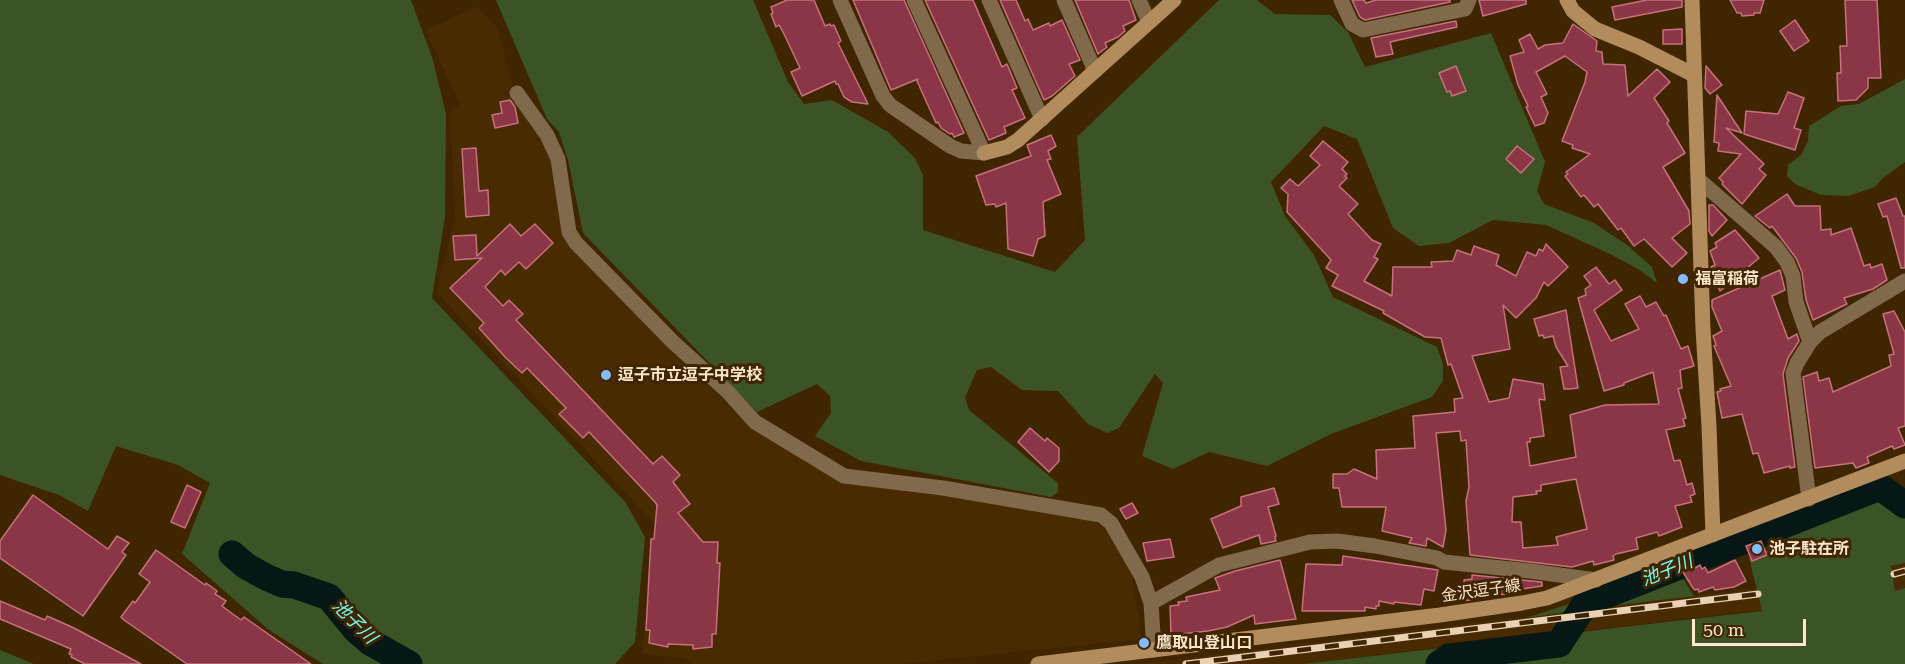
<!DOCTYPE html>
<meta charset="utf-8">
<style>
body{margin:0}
#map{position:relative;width:1905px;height:664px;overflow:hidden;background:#3f2500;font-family:"Roboto Serif",serif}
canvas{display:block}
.scale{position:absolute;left:1692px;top:619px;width:114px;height:27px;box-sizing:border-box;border:3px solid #fde7cc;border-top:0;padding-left:8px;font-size:18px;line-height:21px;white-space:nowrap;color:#fde7cc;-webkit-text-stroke:4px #3f2500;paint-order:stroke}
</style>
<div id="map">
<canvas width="1905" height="664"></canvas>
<div class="scale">50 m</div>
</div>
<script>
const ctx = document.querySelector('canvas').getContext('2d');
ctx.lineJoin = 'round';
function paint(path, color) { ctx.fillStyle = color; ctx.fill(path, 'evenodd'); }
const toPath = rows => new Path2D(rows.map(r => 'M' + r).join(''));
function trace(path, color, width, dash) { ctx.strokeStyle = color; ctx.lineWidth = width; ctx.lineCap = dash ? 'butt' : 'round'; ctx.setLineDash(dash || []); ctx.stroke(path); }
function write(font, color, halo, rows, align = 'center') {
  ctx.font = font + ' "Roboto Serif","Noto Sans JP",serif'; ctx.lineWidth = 6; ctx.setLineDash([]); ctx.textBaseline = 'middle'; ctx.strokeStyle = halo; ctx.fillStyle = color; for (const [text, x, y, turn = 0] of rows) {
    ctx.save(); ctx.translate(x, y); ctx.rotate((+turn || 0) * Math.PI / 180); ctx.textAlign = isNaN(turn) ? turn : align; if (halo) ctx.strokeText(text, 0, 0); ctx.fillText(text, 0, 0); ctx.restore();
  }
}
paint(toPath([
 [477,7,497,26,516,98,556,160,568,243,754,431,814,463,842,481,1090,516,1108,531,1131,570,1142,639,900,664,693,664,683,658,642,654,655,524,436,292,455,217,450,114,460,104,425,30],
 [1905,563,1905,588,1895,591,1891,566],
 [1757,588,1762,610,1573,632,1591,608],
 [1572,611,1559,633,1303,664,1137,664]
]), '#482b00');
paint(toPath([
 [0,0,411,0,432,57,446,114,445,217,432,298,626,503,645,537,635,642,615,664,323,664,269,630,182,554,210,483,178,465,116,446,88,511,59,495,0,475],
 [496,0,753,0,788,82,804,104,832,100,888,132,915,158,923,175,923,230,1055,272,1085,240,1077,137,1219,0,1257,0,1275,14,1330,15,1348,32,1365,67,1491,33,1545,162,1537,191,1544,204,1594,223,1627,245,1652,267,1657,283,1638,269,1610,254,1546,225,1493,220,1449,243,1419,246,1393,228,1357,139,1324,126,1271,182,1285,216,1314,255,1333,297,1437,347,1443,364,1443,381,1432,397,1331,434,1267,466,1209,452,1173,469,1142,456,1163,383,1155,374,1119,428,1107,433,1088,424,1058,391,1022,390,991,367,977,370,965,398,969,410,1058,483,1058,492,1051,497,861,461,815,436,831,413,830,396,817,384,757,412,583,233,568,160,559,132,547,119],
 [1905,79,1905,162,1883,178,1875,187,1848,196,1821,195,1795,184,1787,176,1788,165,1801,155,1808,141,1809,126,1841,106,1859,104],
 [1882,492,1905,512,1905,563,1891,566,1895,591,1905,588,1905,664,1303,664,1762,611,1749,558,1774,548,1769,536],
 [1677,569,1694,596,1591,608,1594,603],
 [1578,601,1572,611,1526,618],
 [0,650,34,664,0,664]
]), '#3c5425');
trace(toPath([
 [232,554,246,566,266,577,282,584,294,585,329,597,356,630,370,642,409,664],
 [1439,664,1449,657,1559,644,1586,603,1880,487,1905,505]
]), '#061716', 27);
const building = toPath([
 [787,0,814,0,825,26,830,24,831,26,834,25,841,41,838,43,868,104,852,102,844,97,838,84,836,84,835,81,802,96,791,72,800,68,783,32,779,25,776,27,771,14,773,13,771,7,787,0],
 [853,0,904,0,964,133,954,137,952,133,950,134,941,128,938,122,936,123,917,81,918,79,891,90,853,0],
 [925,0,973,0,1002,67,1007,64,1017,88,1012,90,1025,118,1004,127,1006,133,989,140,925,0],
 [1000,0,1016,0,1025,21,1028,19,1033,30,1049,23,1050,26,1062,20,1080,60,1069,64,1075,76,1052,96,1044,100,1000,0],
 [1075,0,1129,0,1136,20,1123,26,1125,31,1118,37,1105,43,1107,47,1098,54,1075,0],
 [1352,0,1364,0,1366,3,1376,0,1450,0,1450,2,1365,20,1360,17,1352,0],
 [1479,0,1526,0,1526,4,1483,16,1479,0],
 [1647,0,1682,0,1682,7,1615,20,1612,7,1647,0],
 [1730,0,1764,0,1760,13,1754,13,1754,15,1742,16,1741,13,1737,13,1730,0],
 [1845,0,1877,0,1881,78,1868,78,1868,88,1856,100,1838,101,1837,73,1841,73,1840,46,1847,46,1845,0],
 [1795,20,1809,41,1794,51,1780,31,1795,20],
 [1456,21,1457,27,1390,42,1393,54,1376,57,1371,38,1456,21],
 [1573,24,1597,41,1596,51,1602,52,1603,64,1625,65,1628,96,1657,69,1670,82,1654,98,1669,121,1667,123,1685,153,1663,167,1689,211,1690,224,1672,238,1687,253,1672,267,1644,239,1634,246,1621,228,1618,230,1598,204,1594,207,1584,195,1581,197,1565,176,1568,174,1566,172,1590,154,1572,148,1573,145,1562,141,1585,82,1587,72,1565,56,1536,72,1547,94,1541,97,1548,113,1544,123,1535,126,1526,107,1528,106,1518,85,1510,56,1524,52,1519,40,1530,34,1538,49,1545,45,1563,43,1573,24],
 [1682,29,1682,44,1663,44,1663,30,1682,29],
 [1456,66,1466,91,1452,96,1450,91,1447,92,1439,73,1456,66],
 [1706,66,1722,85,1710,94,1705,88,1706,66],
 [1788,92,1804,98,1794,128,1801,130,1795,150,1744,134,1746,111,1778,114,1788,92],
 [1717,95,1742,133,1726,128,1764,164,1759,169,1766,175,1742,204,1722,184,1723,182,1719,178,1741,154,1718,151,1719,143,1714,142,1717,95],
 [510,100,515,107,518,123,495,128,492,115,502,113,500,102,510,100],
 [1051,135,1056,146,1048,151,1051,159,1047,160,1061,194,1043,202,1045,236,1038,239,1033,256,1008,249,1006,203,996,207,995,204,986,205,976,176,1031,156,1027,145,1051,135],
 [1323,141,1348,162,1342,169,1347,174,1345,176,1347,178,1339,186,1358,204,1348,214,1372,240,1381,244,1374,257,1378,259,1364,281,1392,296,1393,267,1432,267,1431,262,1453,261,1457,250,1471,255,1474,246,1499,255,1496,265,1516,276,1527,252,1536,256,1539,249,1543,251,1546,244,1568,267,1548,286,1544,282,1536,298,1516,318,1503,305,1510,349,1472,356,1489,402,1509,398,1513,379,1543,384,1545,400,1539,399,1544,436,1530,438,1530,442,1527,442,1530,466,1576,457,1570,415,1605,405,1659,404,1653,372,1624,383,1624,385,1604,391,1578,298,1586,295,1585,289,1591,285,1584,276,1596,267,1609,284,1615,280,1622,290,1594,310,1611,341,1639,329,1625,304,1640,296,1646,307,1656,302,1664,316,1666,315,1681,349,1688,346,1694,366,1680,370,1682,388,1678,389,1686,418,1683,419,1685,426,1666,430,1674,461,1680,460,1687,485,1692,483,1695,494,1690,496,1692,502,1675,506,1682,527,1659,536,1657,532,1636,538,1638,549,1616,554,1613,556,1614,560,1594,565,1593,561,1572,567,1470,555,1466,501,1469,487,1468,471,1466,440,1461,441,1460,431,1436,433,1446,530,1443,547,1427,538,1426,546,1409,543,1412,538,1382,531,1386,507,1342,507,1339,488,1333,488,1333,474,1347,474,1354,469,1377,479,1376,450,1415,448,1413,416,1455,412,1454,399,1463,398,1451,364,1448,365,1441,338,1425,337,1383,313,1384,311,1332,286,1338,275,1326,268,1331,260,1287,212,1288,194,1281,188,1290,179,1298,186,1320,165,1310,156,1323,141],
 [1576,479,1587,529,1556,537,1558,545,1523,548,1521,522,1512,522,1513,497,1537,494,1536,491,1541,491,1541,485,1576,479],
 [1517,146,1534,159,1521,173,1506,159,1517,146],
 [476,148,479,191,488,190,489,215,466,217,462,149,476,148],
 [1787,194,1795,206,1820,206,1821,230,1831,229,1831,235,1851,228,1864,266,1870,264,1871,268,1882,264,1887,280,1873,289,1844,298,1847,304,1813,320,1806,300,1802,272,1796,258,1772,226,1770,228,1755,216,1787,194],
 [1896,198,1903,216,1905,216,1905,268,1901,268,1887,216,1883,217,1878,204,1896,198],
 [1709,205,1713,205,1727,220,1712,236,1709,231,1709,205],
 [510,224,521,236,535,224,553,243,526,269,519,262,505,275,501,270,485,287,503,306,509,300,523,314,516,320,653,464,662,456,680,475,673,482,690,504,678,513,703,542,718,542,717,563,720,563,716,634,712,634,712,647,693,649,693,645,668,644,668,647,649,643,650,630,646,630,651,539,654,539,657,505,655,502,589,432,583,438,559,414,566,408,527,368,522,373,506,358,479,328,484,323,450,288,482,258,455,260,453,236,476,235,477,256,510,224],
 [1735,230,1759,258,1720,291,1713,277,1716,276,1711,267,1715,265,1710,251,1717,247,1715,243,1735,230],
 [1780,270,1785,290,1772,296,1788,339,1797,334,1799,341,1788,358,1783,374,1795,467,1790,468,1790,466,1764,473,1758,453,1753,454,1742,414,1722,418,1717,392,1721,391,1720,389,1731,386,1714,346,1716,345,1713,336,1722,331,1712,307,1712,300,1780,270],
 [1566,310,1578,388,1569,389,1564,389,1560,367,1568,366,1556,347,1553,336,1544,338,1543,335,1539,336,1534,319,1566,310],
 [1894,311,1905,332,1905,426,1898,428,1905,445,1894,449,1892,446,1867,457,1869,463,1856,468,1853,463,1815,468,1803,377,1817,372,1819,381,1829,378,1833,392,1891,366,1889,355,1894,354,1883,314,1894,311],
 [1030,428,1045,441,1047,438,1059,448,1059,461,1049,472,1018,442,1030,428],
 [187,485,201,492,185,528,171,522,187,485],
 [1274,488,1279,504,1268,507,1276,536,1275,537,1276,541,1261,544,1259,535,1223,548,1211,519,1241,506,1241,497,1274,488],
 [33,495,108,549,117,536,129,543,122,552,126,555,83,616,0,558,0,541,33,495],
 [1132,503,1138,513,1126,519,1120,509,1132,503],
 [1170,539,1174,557,1147,561,1143,543,1170,539],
 [1761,541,1767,555,1752,561,1746,546,1761,541],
 [156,550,205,585,206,583,217,591,215,594,226,601,222,606,241,620,244,617,311,664,187,664,124,620,121,617,133,601,135,603,150,582,139,574,156,550],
 [1343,556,1438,570,1434,591,1424,589,1421,605,1394,602,1394,604,1379,601,1379,606,1376,606,1376,609,1365,607,1365,611,1302,611,1306,564,1342,565,1343,556],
 [1280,560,1296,619,1255,624,1254,615,1227,627,1208,631,1171,635,1170,606,1179,605,1178,602,1187,601,1186,597,1220,590,1215,578,1235,571,1280,560],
 [1735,560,1746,581,1734,587,1715,590,1713,587,1699,592,1698,589,1695,590,1693,588,1681,569,1692,563,1695,568,1700,565,1702,569,1705,567,1708,573,1735,560],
 [1472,575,1542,582,1542,586,1522,589,1522,591,1508,592,1508,594,1476,596,1477,599,1462,601,1460,584,1464,584,1464,580,1472,579,1472,575],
 [0,601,45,620,47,616,74,628,141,664,85,664,71,657,72,655,69,654,71,649,0,619,0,601]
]);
paint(building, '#8b3646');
trace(building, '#c6727e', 1.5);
trace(toPath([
 [840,0,883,96,890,105,950,146,961,151,984,153,914,0],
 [989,0,1042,119],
 [1064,0,1095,71],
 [1139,0,1149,22],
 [1341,0,1352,24,1363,30,1465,9,1469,0],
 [517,93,547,135,558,159,569,232,576,243,673,342,728,392,755,422,844,476,943,488,1101,515,1111,523,1142,577,1151,603,1154,650],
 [1699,180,1776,247,1787,262,1793,276,1796,302,1810,342],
 [1809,499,1793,373,1797,363,1810,342,1820,332,1905,281],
 [1151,603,1219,565,1310,542,1337,541,1375,546,1437,558,1444,562,1530,571,1596,580]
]), '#81694c', 15);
trace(toPath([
 [1567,0,1573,11,1595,29,1639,47,1694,75],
 [1692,0,1703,329,1709,426,1713,535],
 [984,153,1007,147,1018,140,1174,0],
 [1038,664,1440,615,1522,603,1547,598,1905,461]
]), '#b28c5d', 15);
const rail = toPath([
 [1894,574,1905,571],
 [1186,664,1758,594]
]);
trace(rail, '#e8d1b5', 7);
trace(rail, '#3f2500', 4.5, [14]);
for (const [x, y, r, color] of [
 [1683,279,6,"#83bcfb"],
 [606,375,6,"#83bcfb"],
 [1757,549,6,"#83bcfb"],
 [1144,643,6,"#83bcfb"]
]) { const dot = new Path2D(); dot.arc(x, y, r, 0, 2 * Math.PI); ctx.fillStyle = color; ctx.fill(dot); trace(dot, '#3f2500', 2); }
write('bold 16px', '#fde7cc', '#3f2500', [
 ["福富稲荷",1695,279],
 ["逗子市立逗子中学校",618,375],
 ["池子駐在所",1769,549],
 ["鷹取山登山口",1156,643]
], 'left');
write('16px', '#fde7cc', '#3f2500', [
 ["金沢逗子線",1481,591,-8]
]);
write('italic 18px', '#76faf4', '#3f2500', [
 ["池子川",1667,571,-22],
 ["池子川",354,622,45]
]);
</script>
